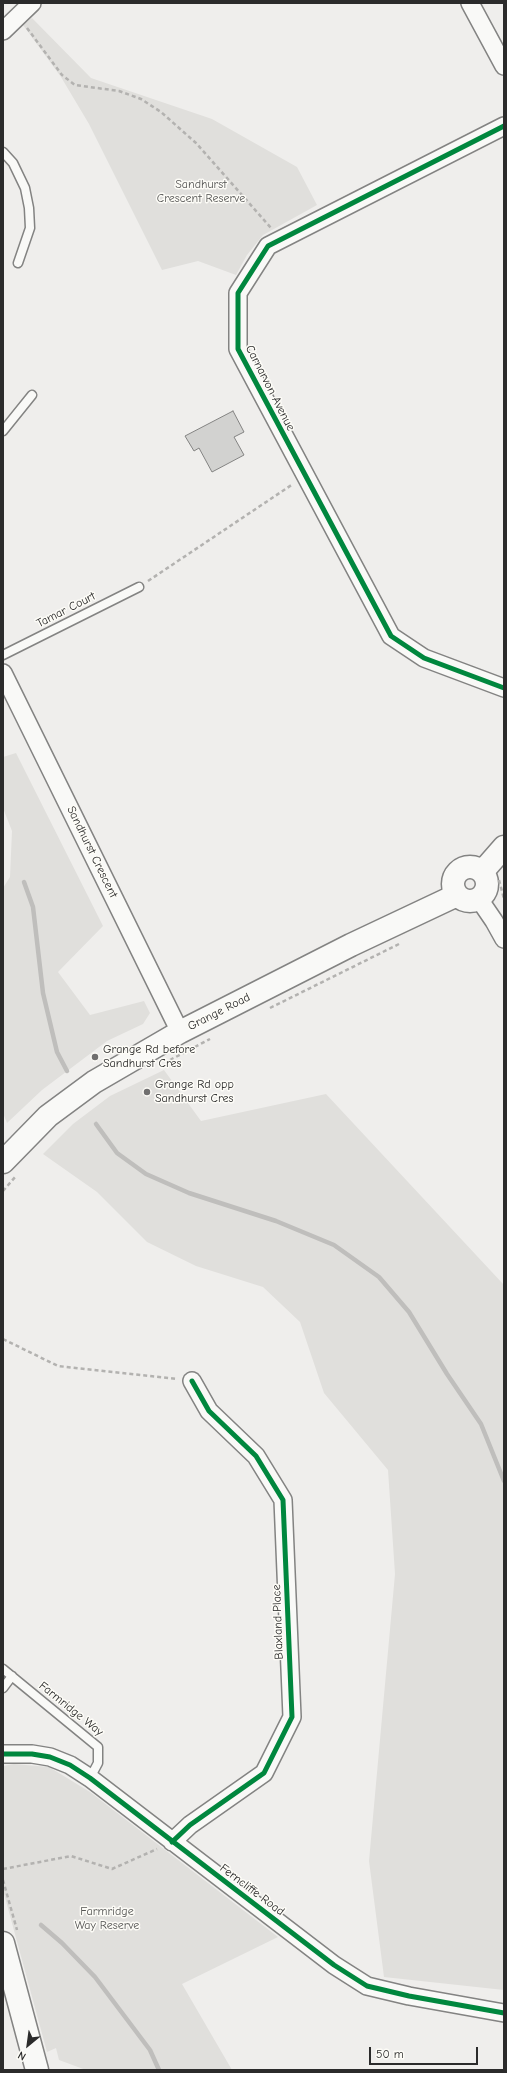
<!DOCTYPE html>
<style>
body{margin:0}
#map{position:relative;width:507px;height:2073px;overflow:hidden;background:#efeeec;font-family:"Comic Neue",sans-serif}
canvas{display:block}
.frame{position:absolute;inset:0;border:4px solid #2b2b2b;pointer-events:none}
.north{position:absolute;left:8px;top:2025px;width:40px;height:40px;-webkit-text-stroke:3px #fdfcf7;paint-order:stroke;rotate:209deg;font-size:11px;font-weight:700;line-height:16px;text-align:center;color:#2b2b2b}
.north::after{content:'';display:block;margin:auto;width:14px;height:18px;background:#2b2b2b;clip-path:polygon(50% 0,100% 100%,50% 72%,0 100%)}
.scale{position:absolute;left:369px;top:2047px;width:109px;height:18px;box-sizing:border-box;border:2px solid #2b2b2b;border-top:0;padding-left:5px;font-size:12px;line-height:14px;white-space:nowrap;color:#2b2b2b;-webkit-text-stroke:3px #fdfcf7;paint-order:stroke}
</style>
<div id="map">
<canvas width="507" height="2073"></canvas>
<div class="frame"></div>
<div class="north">N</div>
<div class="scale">50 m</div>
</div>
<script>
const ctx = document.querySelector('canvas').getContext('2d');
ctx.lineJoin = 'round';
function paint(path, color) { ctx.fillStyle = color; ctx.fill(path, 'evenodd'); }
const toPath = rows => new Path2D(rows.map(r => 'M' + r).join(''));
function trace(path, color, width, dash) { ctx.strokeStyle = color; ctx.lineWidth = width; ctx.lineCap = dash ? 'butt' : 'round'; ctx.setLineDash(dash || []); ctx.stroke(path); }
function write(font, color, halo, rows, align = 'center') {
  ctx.font = font + ' "Comic Neue",sans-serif'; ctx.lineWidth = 3; ctx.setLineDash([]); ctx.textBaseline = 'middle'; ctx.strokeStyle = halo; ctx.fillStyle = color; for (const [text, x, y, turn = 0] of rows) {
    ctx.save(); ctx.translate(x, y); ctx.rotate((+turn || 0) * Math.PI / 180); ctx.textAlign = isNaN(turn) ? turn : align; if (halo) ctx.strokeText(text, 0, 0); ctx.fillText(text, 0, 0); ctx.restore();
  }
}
paint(toPath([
 [32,18,91,78,212,119,297,167,317,205,263,235,247,255,236,275,198,261,162,270,89,124,61,77,23,25],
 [16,753,103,926,58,972,90,1015,144,1001,150,1013,143,1024,107,1041,42,1090,7,1123,3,1113,3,888,10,877,12,831,3,808,3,757],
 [164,1070,201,1121,326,1094,504,1285,504,1990,384,1977,369,1861,395,1574,388,1470,324,1393,300,1322,263,1287,196,1266,147,1242,97,1192,43,1154,73,1124,110,1096],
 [14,1764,49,1767,90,1792,278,1937,182,1984,232,2070,86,2070,59,2060,56,2048,47,2052,3,1890,3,1766]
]), '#e0dfdc');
trace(toPath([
 [24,882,33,907,43,993,57,1052,67,1071],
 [96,1124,117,1153,146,1174,189,1193,276,1221,334,1245,379,1277,409,1312,447,1374,481,1424,504,1481],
 [41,1925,62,1943,95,1977,150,2050,159,2070]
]), '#bfbebc', 4.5);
const building = toPath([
 [233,411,244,432,234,437,244,455,212,472,199,448,194,451,185,436,233,411]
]);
paint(building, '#d2d2d0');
trace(building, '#838382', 1);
const lane = toPath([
 [3,152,13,163,25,188,29,208,30,228,18,263],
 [3,431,32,395],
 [3,655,139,587],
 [3,1669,98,1747,98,1763,90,1778],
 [3,1688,12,1676]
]);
const street = toPath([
 [470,3,504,66],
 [3,31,32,3],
 [504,126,268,246,238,293,238,349,391,636,424,658,504,688],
 [3,673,180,1032],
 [479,899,494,921,504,939],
 [3,1754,32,1754,50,1757,70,1765,90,1778,334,1965,367,1986,409,1996,504,2013],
 [172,1842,190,1825,264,1773,292,1717,283,1500,256,1456,209,1411,192,1381]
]);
const secondary = toPath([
 '453 884a17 17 0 1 1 34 0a17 17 0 1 1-34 0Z',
 [483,871,504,847],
 [3,1162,48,1116,94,1082,180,1032,351,945,457,895],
 [3,1943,37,2070]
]);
trace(lane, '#838382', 11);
trace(street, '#838382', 20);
trace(secondary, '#838382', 25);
trace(toPath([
 [27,28,62,75,75,85,119,91,141,99,161,112,196,143,271,228],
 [148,581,293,484],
 [499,880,504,899],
 [270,1008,401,943],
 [170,1060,210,1039],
 [3,1191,16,1176],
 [3,1339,58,1366,177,1379],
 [3,1869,71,1856,112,1869,157,1849],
 [3,1880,17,1930]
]), '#b3b2b0', 2.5, [4, 3]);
trace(lane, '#f9f9f7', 8);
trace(street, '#f9f9f7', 17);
trace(secondary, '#f9f9f7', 22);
trace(toPath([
 [504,126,268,246,238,293,238,349,391,636,424,658,504,688],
 [3,1754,32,1754,50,1757,70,1765,90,1778,334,1965,367,1986,409,1996,504,2013],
 [172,1842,190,1825,264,1773,292,1717,283,1500,256,1456,209,1411,192,1381]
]), '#00873e', 5);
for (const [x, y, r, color] of [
 [95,1057,4,"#706f6f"],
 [147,1092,4,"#706f6f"]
]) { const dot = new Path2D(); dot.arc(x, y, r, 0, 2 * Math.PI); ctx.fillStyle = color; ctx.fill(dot); trace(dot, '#fdfcf7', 1.5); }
write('12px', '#555554', '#fdfcf7', [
 ["Sandhurst",201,185],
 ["Crescent Reserve",201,199],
 ["Farmridge",107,1912],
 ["Way Reserve",107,1926]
]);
write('12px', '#2b2b2b', '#fdfcf7', [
 ["Carnarvon Avenue",270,388,63],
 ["Tamar Court",66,610,-27],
 ["Sandhurst Crescent",92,852,64],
 ["Grange Road",219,1012,-27],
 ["Blaxland Place",278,1622,-92],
 ["Farmridge Way",71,1709,39],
 ["Ferncliffe Road",252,1890,37]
]);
write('12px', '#2b2b2b', '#fdfcf7', [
 ["Grange Rd before",103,1050],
 ["Sandhurst Cres",103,1064],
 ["Grange Rd opp",155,1085],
 ["Sandhurst Cres",155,1099]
], 'left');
</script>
